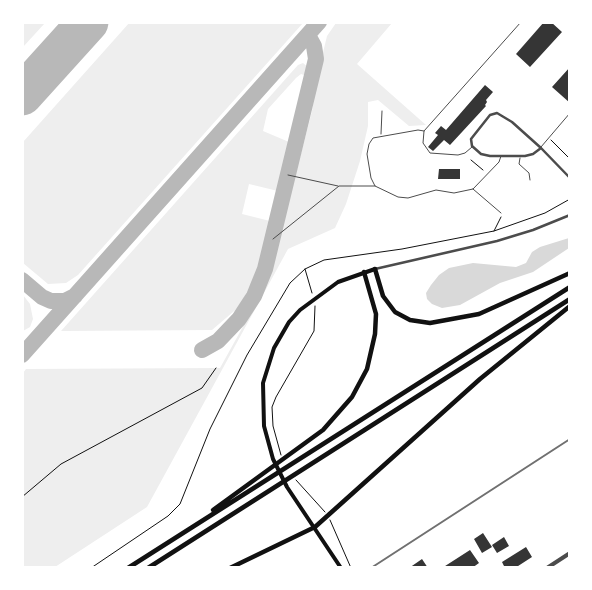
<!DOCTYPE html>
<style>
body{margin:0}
#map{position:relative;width:592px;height:590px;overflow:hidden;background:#fff;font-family:"Noto Sans",sans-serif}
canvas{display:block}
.frame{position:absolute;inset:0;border:24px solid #fff;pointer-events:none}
</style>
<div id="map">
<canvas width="592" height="590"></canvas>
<div class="frame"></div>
</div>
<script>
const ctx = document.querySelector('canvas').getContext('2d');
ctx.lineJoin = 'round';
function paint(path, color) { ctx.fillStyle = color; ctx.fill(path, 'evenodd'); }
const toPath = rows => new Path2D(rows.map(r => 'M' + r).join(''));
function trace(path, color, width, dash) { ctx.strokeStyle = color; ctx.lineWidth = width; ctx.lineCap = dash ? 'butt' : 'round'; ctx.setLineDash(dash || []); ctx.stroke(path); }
paint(toPath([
 [23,22,45,23,23,47,22,23],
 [130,22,303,23,78,275,66,283,48,284,23,263,23,142],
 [336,23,392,23,357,64,426,125,409,126,378,100,368,102,368,126,360,161,346,204,335,228,288,249,147,507,55,567,23,568,23,373,26,369,220,368,266,285,271,270,312,111,318,73,327,36],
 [303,63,309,68,307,76,301,74,296,78,268,109,263,131,289,142,278,191,249,184,242,214,270,221,259,267,240,306,212,330,61,331,298,65],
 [23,295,30,304,33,319,30,327,23,331]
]), '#eee');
paint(toPath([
 [569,238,569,248,533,272,500,283,460,305,442,308,432,304,427,299,426,293,431,285,439,275,449,268,473,263,516,267,526,263,532,252,540,247]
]), '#d9d9d9');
trace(toPath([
 [22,280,42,297,51,301,65,301,75,296],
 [202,350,218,341,239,319,254,296,265,269,316,59,314,46,308,35],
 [22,355,319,22]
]), '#b8b8b8', 16);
trace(toPath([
 [22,95,88,22]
]), '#b8b8b8', 41);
paint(toPath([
 [544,22,551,22,562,32,530,67,516,54],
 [570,67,570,103,552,87],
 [485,85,493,92,486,100,487,102,485,105,486,106,450,145,444,140,433,151,428,147,438,135,435,133,441,126,446,130],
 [439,169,460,169,460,179,438,179],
 [483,533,492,547,482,553,474,539],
 [504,537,509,546,497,553,492,545],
 [526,547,532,557,515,568,505,568,502,562],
 [470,550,479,563,472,568,442,568],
 [422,559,428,568,409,568]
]), '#353535');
trace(toPath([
 [551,140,570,159],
 [471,160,483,170],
 [494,231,501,217],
 [305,269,312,293],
 [281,455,273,426,272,407,276,397,314,331,315,306],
 [296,480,325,512],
 [22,497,61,464,202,388,216,368],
 [330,520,351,568],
 [91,568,168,516,180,504,210,429,247,355,290,283,305,269,324,260,402,249,494,231,545,213,570,199]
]), '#111', 1);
trace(toPath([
 [424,131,418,130,373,138,369,144,367,154,371,178,375,186,398,197,408,198,436,190,454,193,473,189,499,162,501,156],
 [381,134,382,111],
 [472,147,465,153,458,155,430,153,423,143,424,131,521,22],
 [541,147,570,113],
 [520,158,519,164,529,173,530,180],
 [288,175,338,186],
 [473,189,501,213],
 [273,239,339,186,375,186]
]), '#4c4c4c', 1);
trace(toPath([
 [541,148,533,154,525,156,490,156,481,154,472,146,471,139,490,115,497,113,512,122,541,148,570,178],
 [375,269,497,241,533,230,570,215]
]), '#4c4c4c', 2.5);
trace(toPath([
 [547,568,570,553]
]), '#4c4c4c', 4);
trace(toPath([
 [341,568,287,487,273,459,264,426,263,383,274,348,289,322,300,310,338,282,375,269]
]), '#111', 4);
trace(toPath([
 [375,269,383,296,395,312,410,320,430,323,479,314,570,273],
 [213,510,323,430,352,397,367,369,375,334,376,314,364,272],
 [128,568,570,287],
 [148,568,570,299],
 [230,568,315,527,480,379,570,306]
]), '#111', 4.5);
trace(toPath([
 [371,568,570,439]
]), '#707070', 2);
</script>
